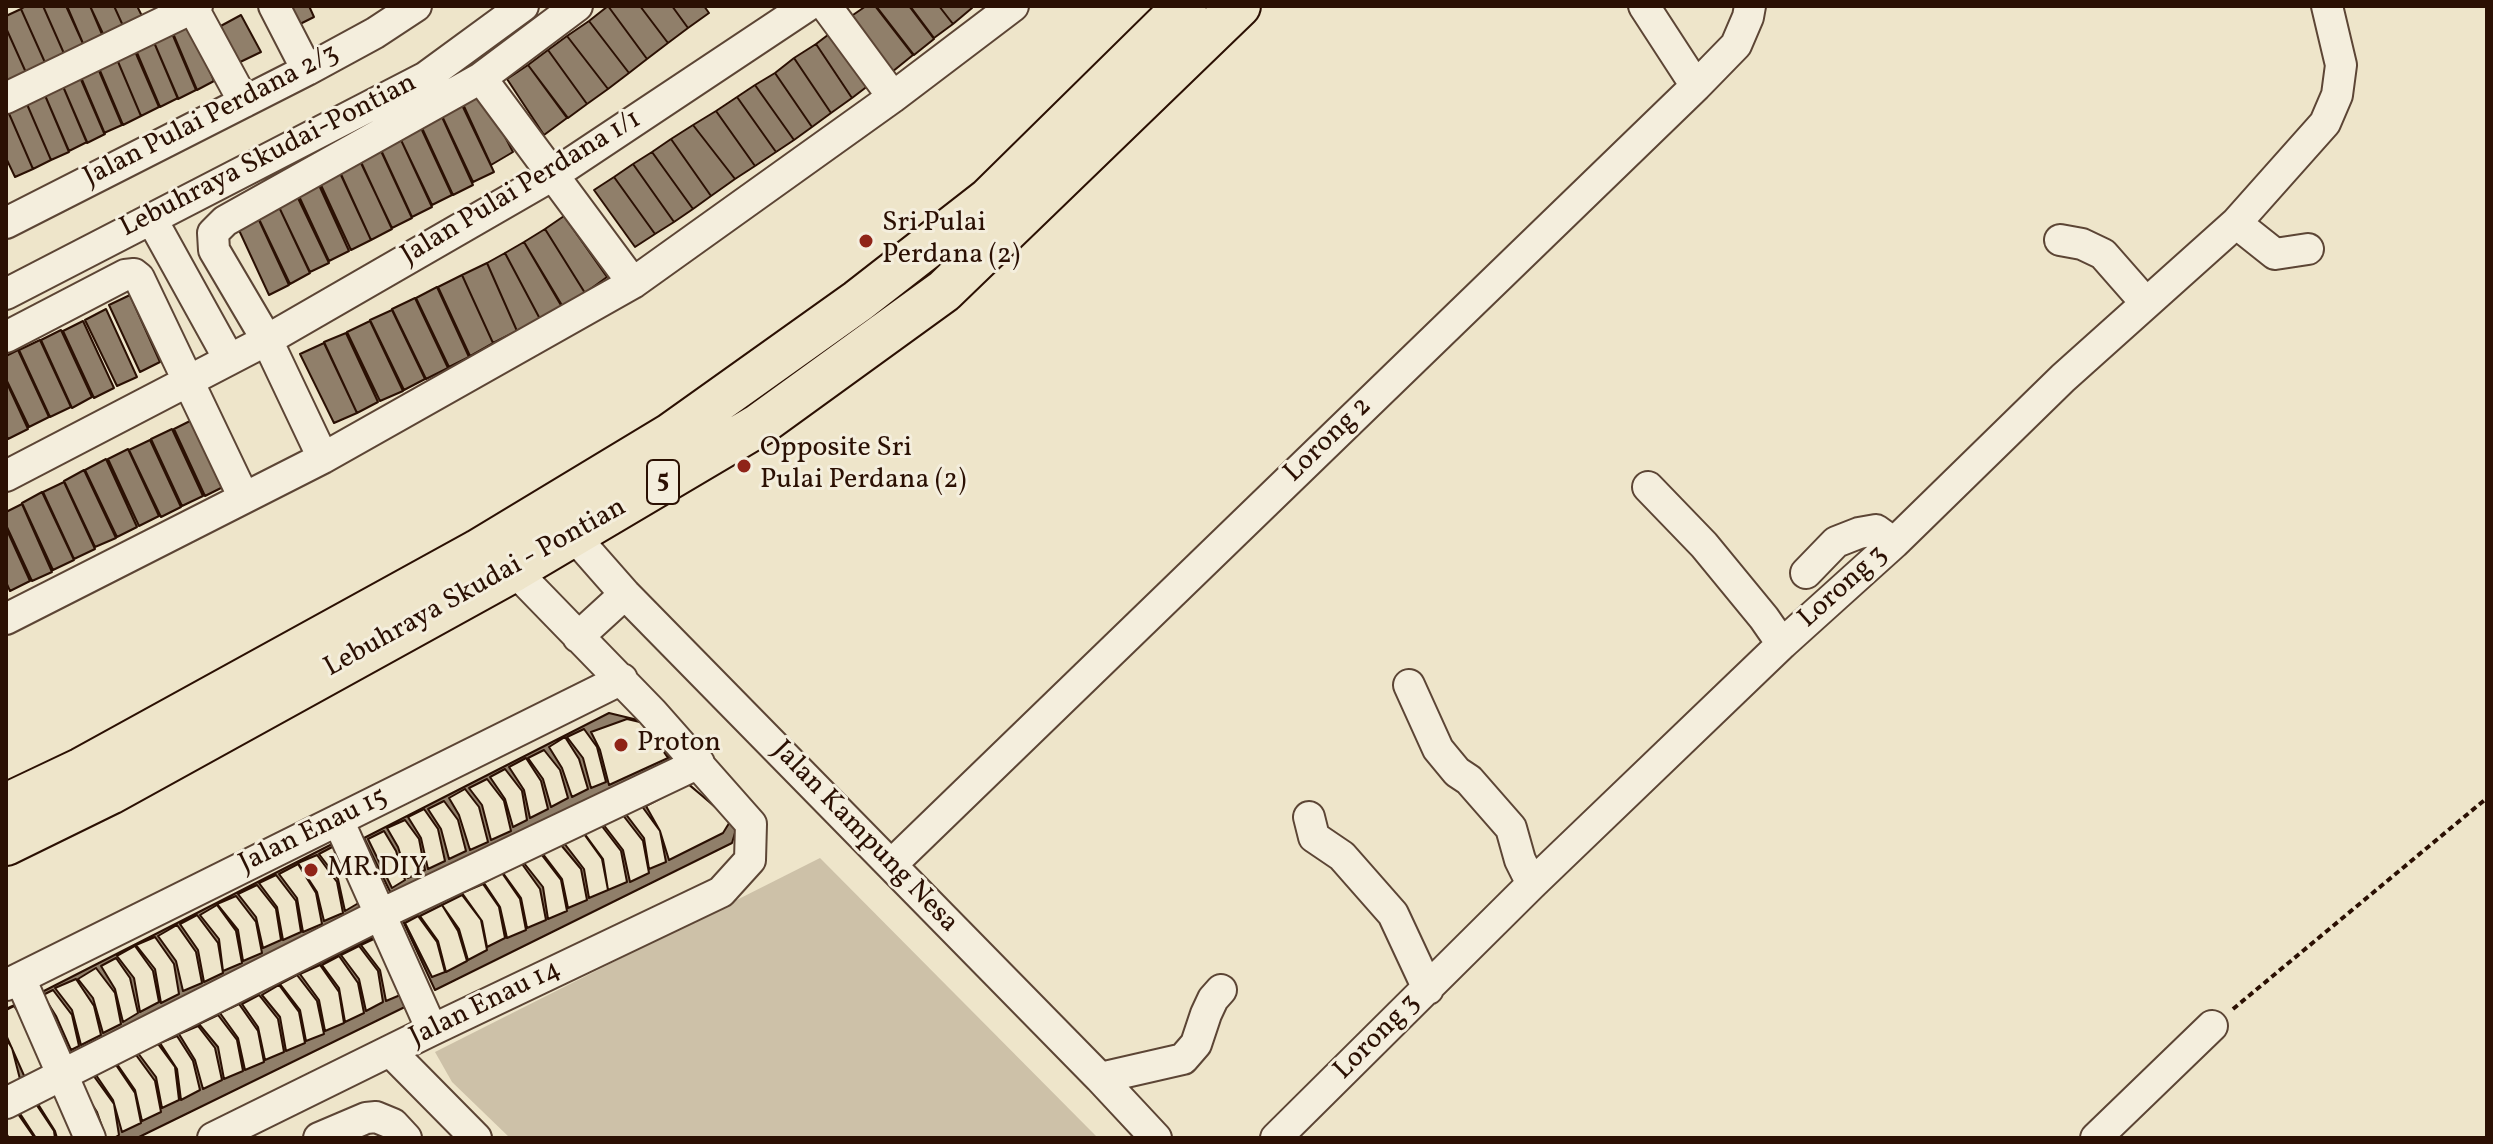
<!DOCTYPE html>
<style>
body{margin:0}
#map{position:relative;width:2493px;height:1144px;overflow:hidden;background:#eee5ca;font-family:Vollkorn,serif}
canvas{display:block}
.frame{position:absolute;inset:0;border:8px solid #2b1003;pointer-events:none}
</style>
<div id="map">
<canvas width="2493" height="1144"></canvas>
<div class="frame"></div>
</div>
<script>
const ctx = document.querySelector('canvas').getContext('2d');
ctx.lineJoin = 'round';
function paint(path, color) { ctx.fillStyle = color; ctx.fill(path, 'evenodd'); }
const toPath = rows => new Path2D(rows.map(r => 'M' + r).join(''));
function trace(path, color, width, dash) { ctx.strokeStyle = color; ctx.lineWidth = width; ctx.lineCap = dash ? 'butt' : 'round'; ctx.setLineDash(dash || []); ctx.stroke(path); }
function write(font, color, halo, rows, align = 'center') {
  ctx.font = font + ' Vollkorn,serif'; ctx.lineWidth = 6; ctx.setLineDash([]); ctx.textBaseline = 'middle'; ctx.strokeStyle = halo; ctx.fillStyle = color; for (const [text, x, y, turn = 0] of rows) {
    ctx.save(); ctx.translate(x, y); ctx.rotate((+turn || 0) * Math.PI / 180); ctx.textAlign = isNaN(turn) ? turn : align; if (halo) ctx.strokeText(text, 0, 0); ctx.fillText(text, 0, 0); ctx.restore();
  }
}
paint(toPath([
 [820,858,1098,1138,510,1138,452,1082,435,1052]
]), '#cdc1a8');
const building = toPath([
 [26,6,43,6,66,58,47,67,21,9,26,6],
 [43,6,66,6,85,48,66,58,43,6],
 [67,6,90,6,104,39,85,48,67,6],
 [90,6,114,6,124,28,105,38,90,6],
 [114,6,137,6,143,18,124,28,114,6],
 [286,6,309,6,314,17,296,26,286,6],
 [608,6,647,59,629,73,589,21,608,6],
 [608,6,640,6,668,43,647,59,608,6],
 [640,6,672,6,688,28,668,43,640,6],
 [672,6,704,6,709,13,688,28,672,6],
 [866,6,875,6,913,55,892,72,850,17,866,6],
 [876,6,909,6,934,39,914,55,876,6],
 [910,6,939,6,953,24,934,38,910,6],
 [939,6,971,6,972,8,953,24,939,6],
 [21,9,47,67,28,77,6,28,6,16,21,9],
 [241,15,261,52,236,64,217,28,241,15],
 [589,21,629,73,608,89,567,36,589,21],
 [190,23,214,81,197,90,172,31,190,23],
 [6,28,28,77,9,86,6,80,6,28],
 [837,28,873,82,852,98,816,44,837,28],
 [171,31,196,90,178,99,153,40,171,31],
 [567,36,608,89,587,104,548,50,567,36],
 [153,40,178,98,160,107,135,48,153,40],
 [816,44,852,98,831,113,794,58,816,44],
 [134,49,159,107,141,116,116,57,134,49],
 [548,50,587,104,568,118,528,65,548,50],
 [116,57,141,116,123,125,98,66,116,57],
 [794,58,831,113,812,127,775,73,794,58],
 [528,65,567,118,544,135,507,79,528,65],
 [97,66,122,125,104,133,79,75,97,66],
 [775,73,812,127,794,140,755,85,775,73],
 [80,75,105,134,87,143,62,84,80,75],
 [62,84,87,142,69,151,44,93,62,84],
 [755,85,794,140,776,152,737,97,755,85],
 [480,89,513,152,491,165,462,102,480,89],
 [44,93,69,152,51,160,26,102,44,93],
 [737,97,776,152,755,166,716,111,737,97],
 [26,102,51,160,33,169,7,109,26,102],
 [462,105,494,172,473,182,442,116,462,105],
 [7,109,33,169,15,177,6,158,7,109],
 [716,111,755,166,735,179,693,125,716,111],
 [442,117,473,185,453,195,422,128,442,117],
 [693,125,735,179,711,196,671,139,693,125],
 [421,128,452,195,432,205,400,138,421,128],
 [671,139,711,196,693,209,652,152,671,139],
 [401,140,432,207,412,217,381,150,401,140],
 [381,151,412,218,392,228,360,161,381,151],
 [652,152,693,209,674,222,633,164,652,152],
 [361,162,392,229,371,240,340,172,361,162],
 [633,164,674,222,655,234,614,177,633,164],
 [340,173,371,240,351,250,320,183,340,173],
 [614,177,655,234,635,247,594,190,614,177],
 [318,183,349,251,329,261,298,194,318,183],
 [297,196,329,263,310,272,278,205,297,196],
 [279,207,310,273,290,284,258,217,279,207],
 [564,216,607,277,585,293,545,229,564,216],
 [258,218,289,285,269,295,238,228,258,218],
 [545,229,585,293,563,307,524,242,545,229],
 [524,242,562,307,540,319,505,253,524,242],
 [505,253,540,319,517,331,487,263,505,253],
 [487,263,517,331,493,343,462,275,487,263],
 [462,275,493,343,470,356,438,287,462,275],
 [437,287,469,357,449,367,416,298,437,287],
 [130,295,160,362,140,372,109,305,130,295],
 [415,298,448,368,426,379,392,309,415,298],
 [106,309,137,377,117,386,85,320,106,309],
 [392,310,425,379,404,390,370,320,392,310],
 [83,321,114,388,94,398,63,331,83,321],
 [370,321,403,391,380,401,347,332,370,321],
 [61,330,92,397,72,408,41,340,61,330],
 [346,333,378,402,357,413,324,342,346,333],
 [40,340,71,407,50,417,19,350,40,340],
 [324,343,357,413,334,423,300,354,324,343],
 [18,350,49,417,29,427,6,379,6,356,18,350],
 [6,381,28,429,8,439,6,435,6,381],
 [194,419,225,486,205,496,174,429,194,419],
 [172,429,203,496,182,506,151,439,172,429],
 [150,440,181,507,161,517,129,450,150,440],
 [128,449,159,516,139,526,108,459,128,449],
 [106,459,137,527,117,537,85,470,106,459],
 [84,470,116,538,95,547,64,481,84,470],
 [64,482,95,549,74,559,43,492,64,482],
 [42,492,74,560,53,570,22,503,42,492],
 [22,504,52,572,32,581,6,525,6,512,22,504],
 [6,528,30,581,10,591,6,582,6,528],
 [609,713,642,721,646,719,676,767,397,906,364,838,609,713],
 [627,719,644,723,668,758,609,785,600,750,591,732,627,719],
 [584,729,597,747,606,782,591,788,583,758,567,737,584,729],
 [565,737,579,759,588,789,572,797,562,768,549,747,565,737],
 [544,750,560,770,568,798,551,807,543,779,528,758,544,750],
 [526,758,541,781,548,809,530,818,524,790,509,767,526,758],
 [505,769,522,791,527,820,513,827,505,799,490,777,505,769],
 [487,779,504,801,511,831,491,840,482,805,469,788,487,779],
 [685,781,737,826,732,843,435,990,403,921,685,781],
 [688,784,731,820,723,833,669,860,660,831,646,806,688,784],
 [465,789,479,807,488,842,470,850,459,815,449,798,465,789],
 [444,801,458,820,466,851,449,859,441,829,428,809,444,801],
 [641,805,660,831,666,862,649,869,644,838,625,813,641,805],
 [424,809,438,829,445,861,428,869,421,838,408,817,424,809],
 [622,814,643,841,649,873,630,882,623,850,603,824,622,814],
 [405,820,419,839,425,870,408,878,398,847,387,828,405,820],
 [601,825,621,851,627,882,608,890,603,859,584,833,601,825],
 [384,831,396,851,405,880,392,888,368,839,384,831],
 [584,834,602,859,608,890,589,898,584,869,564,843,584,834],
 [342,839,374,909,73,1061,40,993,342,839],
 [336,845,362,901,345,911,338,879,319,854,336,845],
 [561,845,581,869,587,900,568,908,562,879,543,854,561,845],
 [541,854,561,880,567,911,548,919,543,887,524,863,541,854],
 [317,855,337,882,343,913,324,921,317,892,298,863,317,855],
 [298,864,316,893,322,924,303,932,297,898,279,874,298,864],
 [522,864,540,889,546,920,527,928,521,898,503,873,522,864],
 [502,873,520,899,526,930,507,938,500,907,484,883,502,873],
 [276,875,296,901,301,932,283,940,277,907,259,883,276,875],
 [483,884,499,907,505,938,487,947,482,921,462,893,483,884],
 [257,885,276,909,281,940,263,948,256,917,238,894,257,885],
 [462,895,481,920,487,950,468,960,459,929,442,905,462,895],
 [236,896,256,922,262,953,243,961,238,930,217,904,236,896],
 [217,905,236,931,242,963,223,971,219,939,200,915,217,905],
 [442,905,458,931,467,961,446,972,438,941,420,916,442,905],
 [197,915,218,943,223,973,204,982,198,950,180,924,197,915],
 [418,916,437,942,445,972,432,977,405,923,418,916],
 [177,925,196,952,202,983,183,991,176,961,158,936,177,925],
 [380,934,413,1003,137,1138,103,1138,76,1082,380,934],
 [155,937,174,964,179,994,161,1003,155,969,136,945,155,937],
 [378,937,405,993,386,1001,380,970,361,945,378,937],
 [135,946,153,971,159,1002,140,1012,134,978,117,956,135,946],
 [359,946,378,971,383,1002,366,1011,359,979,341,955,359,946],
 [339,956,358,983,364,1013,345,1022,339,988,322,965,339,956],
 [116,958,130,978,138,1013,123,1022,115,989,101,966,116,958],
 [320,965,339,992,344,1023,325,1031,319,1000,300,974,320,965],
 [96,968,115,993,121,1024,103,1033,93,998,78,979,96,968],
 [297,975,317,1001,324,1034,306,1041,300,1010,280,984,297,975],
 [76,979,94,1006,101,1035,81,1045,72,1010,55,988,76,979],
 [279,985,299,1012,305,1043,286,1051,280,1017,262,995,279,985],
 [53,990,72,1015,79,1046,71,1050,56,1016,43,995,53,990],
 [259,995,278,1019,284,1052,265,1060,258,1027,242,1004,259,995],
 [21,1002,53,1069,6,1092,6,1009,21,1002],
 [239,1004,258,1031,264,1062,245,1070,238,1038,220,1013,239,1004],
 [14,1006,39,1041,45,1072,26,1080,6,1035,6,1010,14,1006],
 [218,1015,237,1040,243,1071,224,1079,218,1047,199,1024,218,1015],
 [198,1026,215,1048,222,1080,203,1089,195,1060,179,1034,198,1026],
 [177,1036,193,1061,200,1090,181,1100,177,1069,160,1043,177,1036],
 [6,1039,12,1048,21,1083,6,1089,6,1039],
 [158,1044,175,1067,179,1100,162,1108,156,1077,138,1053,158,1044],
 [136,1055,155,1081,161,1112,142,1121,135,1090,117,1064,136,1055],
 [116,1065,135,1093,141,1123,122,1132,113,1100,96,1075,116,1065],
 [93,1075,114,1104,119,1135,114,1138,106,1138,97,1112,78,1082,93,1075],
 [63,1089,85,1138,6,1138,6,1117,63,1089],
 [58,1094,78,1138,57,1138,55,1131,38,1104,58,1094],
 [36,1104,54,1131,55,1138,36,1138,19,1112,36,1104],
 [18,1114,34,1137,34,1138,9,1138,6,1133,6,1119,18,1114]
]);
paint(building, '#907f6a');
trace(building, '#2b1003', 2);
const minor = toPath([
 [274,6,307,70],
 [826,6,893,97],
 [1644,6,1696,86],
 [193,8,244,102],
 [481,78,633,283],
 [6,98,197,6],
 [151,218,229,359],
 [6,223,307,70,375,33,416,6],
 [2236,223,2275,254,2308,249],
 [2060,240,2082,244,2103,254,2146,303],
 [6,294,426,77,523,6],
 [6,337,125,275,134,274,139,278,244,498],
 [323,458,267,340,214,250,213,233,225,221,481,78,577,6],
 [6,476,267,340,553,175,807,6],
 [1648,487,1704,545,1764,618,1782,644],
 [574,536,625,594,1100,1078,1156,1138],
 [1806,573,1836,542,1859,533,1876,530,1894,543],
 [6,619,323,458,633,283,893,97,1013,6],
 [578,637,625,594],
 [1409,685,1438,749,1457,772,1469,780,1511,828,1520,860,1532,884],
 [1309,817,1314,837,1342,856,1393,914,1428,989],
 [338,820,432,1030],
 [891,865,1696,86,1736,45,1748,17,1750,6],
 [20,978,90,1138],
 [6,985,622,679],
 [390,1051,476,1138],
 [1100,1078,1183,1059,1196,1044,1206,1014,1213,999,1221,990],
 [6,1103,379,915,699,763],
 [213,1138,432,1030,721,892,750,860,751,824,652,712,514,570],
 [319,1138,366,1118,376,1117,393,1124,406,1138],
 [1276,1138,1532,884,1782,644,1894,543,2063,378,2236,223,2325,123,2337,95,2341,65,2327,6],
 [2096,1138,2212,1026]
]);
const highway = toPath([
 [6,805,82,769,478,551,670,435,858,301,989,199,1185,6],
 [6,844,110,793,514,570,759,425,944,291,1239,6]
]);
trace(minor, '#5c4535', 34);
trace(highway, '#2b1003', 46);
trace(toPath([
 [2233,1009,2487,798]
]), '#2b1003', 4, [6, 4]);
trace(minor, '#f4eedd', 30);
trace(highway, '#eee5ca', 42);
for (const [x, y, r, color] of [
 [866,241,8,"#8f2418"],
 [744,466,8,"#8f2418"],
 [621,745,8,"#8f2418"],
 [311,870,8,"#8f2418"]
]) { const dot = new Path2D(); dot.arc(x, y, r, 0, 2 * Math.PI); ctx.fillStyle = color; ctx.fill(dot); trace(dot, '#f4eedd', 3); }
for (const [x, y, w] of [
 [663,482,32]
]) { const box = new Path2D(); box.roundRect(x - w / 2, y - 22, w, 44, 6); ctx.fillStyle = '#f4eedd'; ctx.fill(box); trace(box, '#2b1003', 2); }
write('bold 26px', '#2b1003', null, [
 ["5",663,482]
]);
write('28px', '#2b1003', '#f4eedd', [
 ["Jalan Pulai Perdana 2/3",212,117,-27],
 ["Lebuhraya Skudai-Pontian",269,157,-27],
 ["Jalan Pulai Perdana 1/1",522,189,-31],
 ["Lorong 2",1329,441,-44],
 ["Lorong 3",1844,588,-42],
 ["Lebuhraya Skudai - Pontian",476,589,-29],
 ["Jalan Enau 15",314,832,-26],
 ["Jalan Kampung Nesa",864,838,46],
 ["Jalan Enau 14",486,1005,-26],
 ["Lorong 3",1378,1038,-45]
]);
write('28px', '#2b1003', '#f4eedd', [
 ["Sri Pulai",882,225],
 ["Perdana (2)",882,257],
 ["Opposite Sri",760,450],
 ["Pulai Perdana (2)",760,482],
 ["Proton",637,745],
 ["MR.DIY",327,870]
], 'left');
</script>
